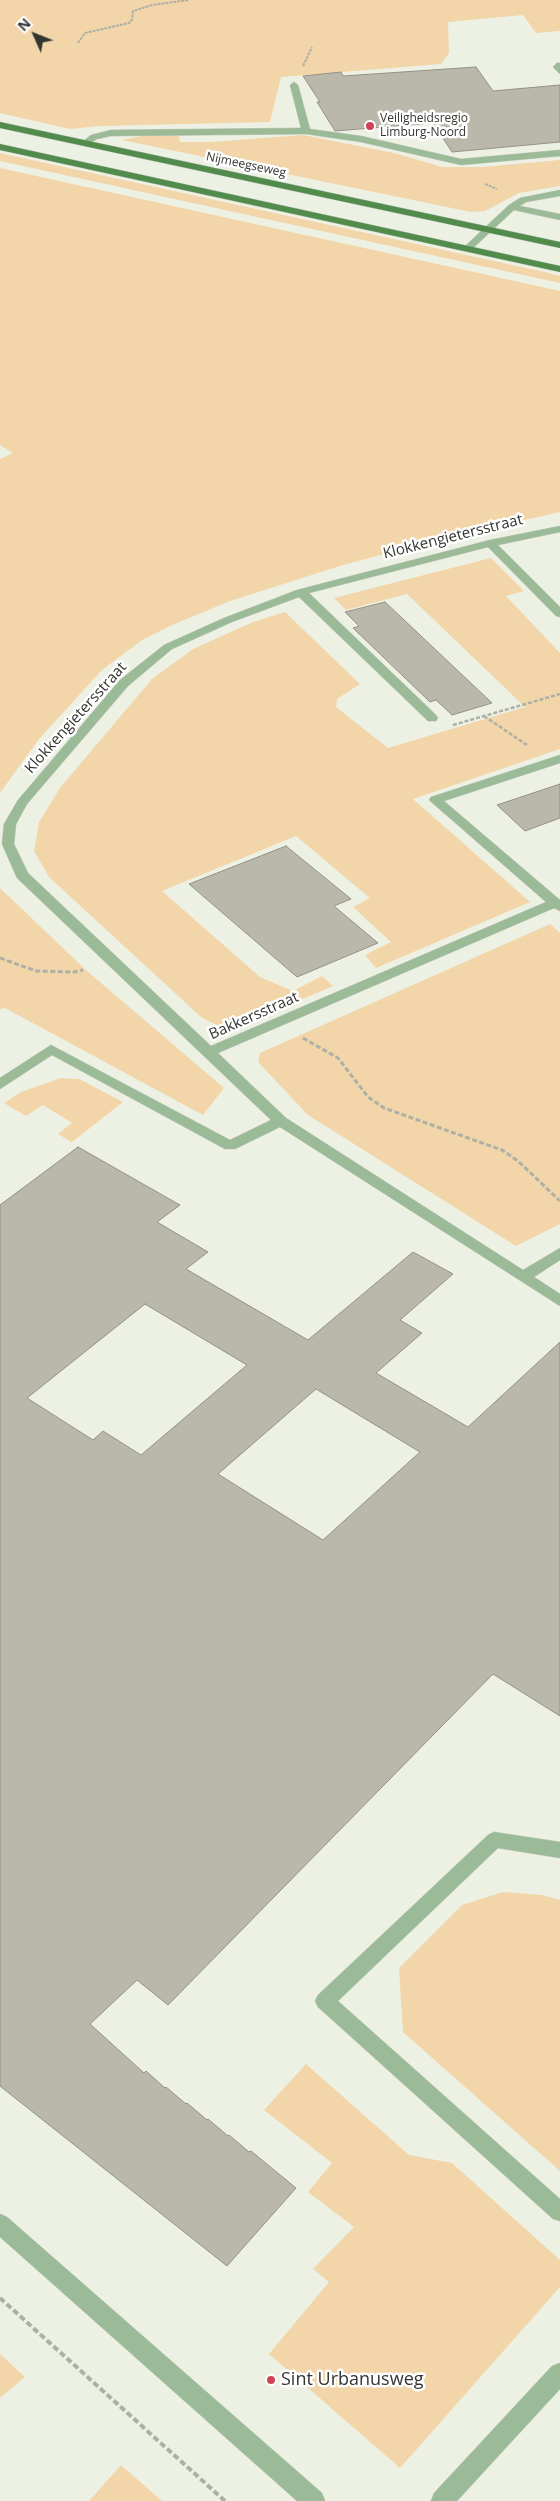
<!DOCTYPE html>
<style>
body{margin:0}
#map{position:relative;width:560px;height:2501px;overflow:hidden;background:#edf1e4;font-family:"Open Sans",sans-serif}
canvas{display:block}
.north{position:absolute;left:10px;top:10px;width:50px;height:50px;-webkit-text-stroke:4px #fff;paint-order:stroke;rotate:314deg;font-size:14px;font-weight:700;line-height:20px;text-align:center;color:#343631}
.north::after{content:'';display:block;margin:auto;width:18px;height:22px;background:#343631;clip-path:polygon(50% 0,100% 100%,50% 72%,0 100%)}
</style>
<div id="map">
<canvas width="560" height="2501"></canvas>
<div class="north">N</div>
</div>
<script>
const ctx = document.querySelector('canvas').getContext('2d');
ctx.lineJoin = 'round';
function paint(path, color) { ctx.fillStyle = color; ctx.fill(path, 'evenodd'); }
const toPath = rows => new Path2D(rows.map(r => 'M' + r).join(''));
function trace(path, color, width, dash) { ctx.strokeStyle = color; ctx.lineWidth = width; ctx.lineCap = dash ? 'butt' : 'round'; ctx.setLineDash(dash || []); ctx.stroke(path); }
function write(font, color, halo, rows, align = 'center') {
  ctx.font = font + ' "Open Sans",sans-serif'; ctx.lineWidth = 5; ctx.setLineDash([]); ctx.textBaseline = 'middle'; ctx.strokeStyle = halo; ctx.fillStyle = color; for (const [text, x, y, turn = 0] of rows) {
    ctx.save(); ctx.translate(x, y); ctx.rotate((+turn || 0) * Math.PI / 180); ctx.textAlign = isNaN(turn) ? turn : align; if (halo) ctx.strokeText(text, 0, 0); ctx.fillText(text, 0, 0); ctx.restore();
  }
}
paint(toPath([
 [0,0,560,0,560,31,536,33,523,15,448,22,449,53,441,64,281,77,270,122,100,126,70,129,0,113],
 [303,135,394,153,442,167,483,167,560,160,560,186,519,193,485,211,471,212,122,140,142,136,179,136,180,142,211,142],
 [0,153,549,273,560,276,560,283,0,161],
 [0,168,560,291,560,512,441,539,343,565,230,601,172,625,142,640,102,670,39,739,0,793,0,459,13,453,0,445],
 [491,558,524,591,506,596,560,653,560,749,413,799,530,902,376,968,365,955,391,942,353,907,370,898,296,836,162,891,260,977,293,991,322,976,333,986,228,1031,201,1017,49,877,34,851,39,822,60,788,152,679,193,649,253,622,285,612,360,684,337,699,336,707,388,748,525,707,407,594,346,610,334,598],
 [0,888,87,971,224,1088,203,1115,5,1008,0,1009],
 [550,924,560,933,560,1224,516,1246,308,1115,258,1062,260,1053],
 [61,1078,79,1079,123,1102,72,1142,58,1134,72,1123,43,1105,26,1116,4,1103,21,1092],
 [503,1892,542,1895,560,1900,560,2171,403,2032,399,1968,462,1905],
 [306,2064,409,2155,452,2163,560,2260,560,2287,400,2468,269,2354,329,2282,313,2269,354,2227,308,2192,332,2163,264,2110],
 [0,2354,25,2377,0,2398],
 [121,2465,162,2501,89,2501]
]), '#f2d5a8');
const building = toPath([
 [476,67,493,91,560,85,560,142,452,152,433,123,335,131,317,102,320,102,303,76,341,72,343,76,476,67],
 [385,602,419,634,492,703,452,715,436,700,430,702,353,628,359,626,345,612,385,602],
 [560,784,560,818,525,831,497,805,560,784],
 [286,846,351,899,334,906,378,943,297,977,189,884,286,846],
 [78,1147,180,1205,157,1222,208,1252,186,1269,308,1340,413,1252,453,1274,400,1320,422,1333,376,1373,468,1427,560,1342,560,1716,493,1674,168,2005,137,1980,90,2024,144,2073,146,2071,165,2088,166,2087,186,2104,187,2103,207,2120,208,2119,228,2136,229,2135,249,2152,251,2151,296,2188,227,2266,0,2086,0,1205,78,1147],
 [145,1304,247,1365,141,1455,103,1431,93,1440,27,1398,145,1304],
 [316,1389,420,1452,323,1540,218,1474,316,1389]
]);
paint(building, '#bab8ab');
trace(building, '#939185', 1);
const minor = toPath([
 [557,63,560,63,560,74,553,67,557,63],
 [294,82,298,85,310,129,361,136,461,159,560,150,560,156,461,165,361,142,306,134,111,136,97,139,85,146,81,143,91,135,111,130,301,128,290,85,294,82],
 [560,190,560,196,526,202,520,206,560,214,560,220,514,210,470,251,462,249,509,205,520,198,560,190],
 [560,526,560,532,498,545,560,607,560,617,556,616,488,547,309,593,436,715,438,718,436,721,428,721,299,597,232,622,172,649,128,686,27,804,16,824,14,844,28,873,211,1046,546,902,429,800,431,797,560,755,560,763,444,801,560,900,560,911,554,908,218,1053,286,1118,523,1270,560,1248,560,1260,534,1277,560,1294,560,1306,280,1127,235,1149,225,1149,52,1055,0,1089,0,1078,51,1045,230,1140,271,1120,17,878,2,844,4,824,18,800,120,680,164,645,224,618,297,590,490,540,560,526],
 [494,1832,560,1842,560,1858,498,1848,338,2001,560,2199,560,2221,553,2219,318,2007,315,2001,318,1995,488,1835,494,1832],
 [0,2214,7,2217,322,2493,325,2501,297,2501,0,2237,0,2214],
 [560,2363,560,2389,457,2501,431,2501,434,2493,552,2366,560,2363]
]);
const major = toPath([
 [0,122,560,242,560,248,0,128,0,122],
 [0,144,560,266,560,272,0,150,0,144]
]);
trace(minor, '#c8ccc0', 1);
trace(major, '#c8ccc0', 1);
trace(toPath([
 [78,43,85,33,129,23,132,20,133,11,152,5,188,0],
 [303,66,312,47],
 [485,184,497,189]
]), '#adb0a6', 2, [3, 1]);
trace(toPath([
 [484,716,527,745],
 [453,725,560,694]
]), '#adb0a6', 2.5, [4, 2]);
trace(toPath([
 [0,958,36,971,74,972,83,970],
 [303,1038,338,1058,368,1097,384,1108,502,1150,518,1161,560,1201]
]), '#adb0a6', 3, [5, 2.5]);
trace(toPath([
 [0,2298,225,2501]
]), '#adb0a6', 4, [6, 3]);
paint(minor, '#9bba98');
paint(major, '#528c4d');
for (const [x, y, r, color] of [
 [370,126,5,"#d04057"],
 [271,2380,5,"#d04057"]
]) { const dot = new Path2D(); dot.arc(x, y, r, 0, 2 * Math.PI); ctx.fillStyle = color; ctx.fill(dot); trace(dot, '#fff', 2); }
write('12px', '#343631', '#fff', [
 ["Veiligheidsregio",380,119],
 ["Limburg-Noord",380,133]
], 'left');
write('12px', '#343631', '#fff', [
 ["Nijmeegseweg",246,165,12]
]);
write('15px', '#343631', '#fff', [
 ["Klokkengietersstraat",453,537,-14],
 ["Klokkengietersstraat",76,718,-48],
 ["Bakkersstraat",254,1016,-24]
]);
write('18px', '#343631', '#fff', [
 ["Sint Urbanusweg",281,2380]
], 'left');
</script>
